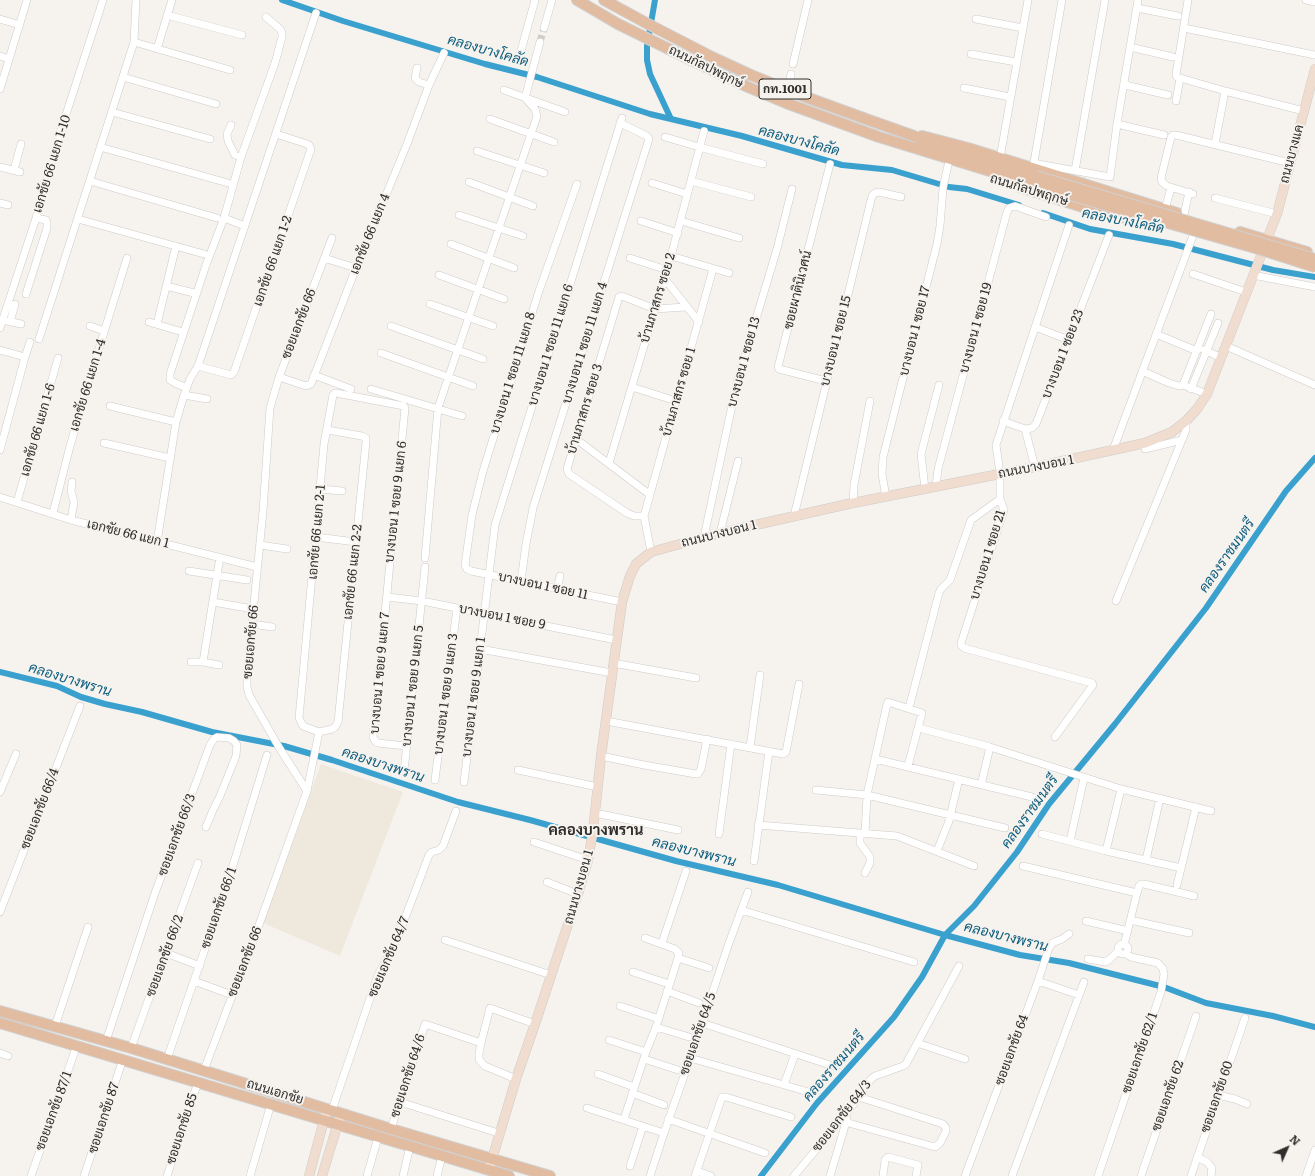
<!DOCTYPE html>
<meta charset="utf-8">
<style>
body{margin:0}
#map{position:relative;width:1315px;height:1176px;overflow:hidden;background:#f6f3ef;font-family:Literata,serif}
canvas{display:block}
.north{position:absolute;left:1267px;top:1128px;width:40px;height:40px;-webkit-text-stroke:3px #f6f3ef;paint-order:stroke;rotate:45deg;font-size:11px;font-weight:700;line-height:16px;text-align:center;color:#2f2e2c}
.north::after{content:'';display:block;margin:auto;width:14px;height:18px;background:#2f2e2c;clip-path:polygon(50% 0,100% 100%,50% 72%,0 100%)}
</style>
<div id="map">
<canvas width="1315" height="1176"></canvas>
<div class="north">N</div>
</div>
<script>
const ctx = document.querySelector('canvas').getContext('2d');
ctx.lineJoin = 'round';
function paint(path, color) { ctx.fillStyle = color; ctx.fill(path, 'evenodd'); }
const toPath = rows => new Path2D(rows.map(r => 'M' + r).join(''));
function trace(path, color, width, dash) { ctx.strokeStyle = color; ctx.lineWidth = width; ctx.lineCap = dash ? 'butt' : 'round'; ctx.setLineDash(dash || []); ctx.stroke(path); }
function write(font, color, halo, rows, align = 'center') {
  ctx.font = font + ' Literata,Sarabun,serif'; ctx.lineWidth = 4; ctx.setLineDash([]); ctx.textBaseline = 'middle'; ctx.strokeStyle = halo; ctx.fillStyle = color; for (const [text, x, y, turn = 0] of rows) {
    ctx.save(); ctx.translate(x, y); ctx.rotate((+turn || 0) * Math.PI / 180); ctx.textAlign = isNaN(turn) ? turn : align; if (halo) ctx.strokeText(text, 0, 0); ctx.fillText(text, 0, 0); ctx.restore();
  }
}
paint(toPath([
 [321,764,403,792,340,956,263,923]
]), '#efe8dd');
trace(toPath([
 [282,0,343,21,485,64,537,77,650,114,742,136,842,165,892,170,949,187,967,189,1019,205],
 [655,0,647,46,647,60,650,74,671,119],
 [1043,213,1090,229,1173,244,1273,270,1315,277],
 [0,672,57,686,81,697,105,704,142,712,212,732,284,746,332,760,458,802,530,820,676,861,778,885,945,935,1020,955,1069,963,1164,987,1206,1003,1273,1016,1315,1027],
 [761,1176,817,1103,894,1017,922,977,945,935,974,906,1017,852,1049,804,1115,724,1206,608,1286,491,1315,458]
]), '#3aa1cf', 6);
trace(toPath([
 [540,42,544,28]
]), '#ceccc8', 7, [7, 3.5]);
const street = toPath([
 [1062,0,1034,162,1038,164,1110,177,1117,124,1138,0],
 [1188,0,1176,75,1177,77,1225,91,1304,111],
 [1306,0,1315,2],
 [1137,8,1178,16],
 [167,15,242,35],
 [0,19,20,25],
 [976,19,1023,28],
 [544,28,552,0],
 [1184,28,1315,55],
 [134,42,230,70],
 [1130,47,1173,57],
 [157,49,172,0],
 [971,54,1016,62],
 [0,56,9,59],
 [519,58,535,0],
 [793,64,808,0],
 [417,68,415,78,419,82,429,85],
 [123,77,216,104],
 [1125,85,1168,95],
 [964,88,1010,97],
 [0,89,27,0],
 [504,90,565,112],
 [788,90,791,74],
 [1176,101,1180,78],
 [112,112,210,139],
 [490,119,554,142],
 [1117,124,1164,135],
 [231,125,227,134,228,141,235,155,241,157],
 [665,137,699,147,763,164],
 [1215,144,1225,91],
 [100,147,228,183],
 [477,151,544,173],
 [1000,158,1028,0],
 [0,167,20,172],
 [14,170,21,144],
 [1075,171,1105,0],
 [90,181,217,218],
 [691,181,751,197],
 [469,182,533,206],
 [652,183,687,194],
 [577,184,539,291,483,471,472,515,465,565,467,569,471,571,622,602],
 [1193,194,1167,186,1162,182,1161,178,1171,137,1173,135,1176,135,1290,163],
 [1215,198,1277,214],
 [0,203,8,205],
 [1165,209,1171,188],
 [459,215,523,236],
 [1184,215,1189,192],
 [224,218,245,226],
 [78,219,204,254],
 [641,221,678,233],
 [681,221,739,238],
 [451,244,514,268],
 [671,256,729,273],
 [324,258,356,268],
 [630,258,667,270],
 [1193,274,1246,292],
 [439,275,504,299],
 [1253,275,1315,287],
 [665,279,699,322],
 [166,286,194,293],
 [26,294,47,228,47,223,46,220,36,218],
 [430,304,493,326],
 [3,320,21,324],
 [10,322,15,304],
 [149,322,179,331],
 [157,324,176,246],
 [90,326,104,331],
 [391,326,483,359],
 [1035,327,1069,340],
 [0,328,36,218,62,127,103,0],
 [1156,334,1197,351],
 [39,339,134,42,136,0],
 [1226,346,1315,385],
 [0,350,25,357,0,450],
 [1204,350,1222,358],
 [381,353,473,386],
 [25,357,30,342],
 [198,366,231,375,234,372,311,149,309,145,304,143,276,134],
 [1142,371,1169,383,1179,386,1183,385,1207,394],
 [314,375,351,389],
 [279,377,306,386,311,384,356,268,407,144,429,85,444,53],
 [826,381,779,369,778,367,830,164],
 [1183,385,1211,314],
 [632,387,676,401],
 [187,388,175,383,170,380,170,374,206,265,224,218,241,157,275,63,282,37,282,33,280,29,266,17],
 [371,389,462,416],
 [1191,389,1218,323],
 [184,395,207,399],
 [110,406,176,422],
 [1003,421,1025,429],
 [576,439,649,494],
 [104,443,170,458],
 [1145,449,1182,440],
 [1113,450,1194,233],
 [609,463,655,309,665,279,704,131],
 [1035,467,1025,429,1032,428,1036,424,1109,235],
 [936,487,938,469,1007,212,1009,208,1015,206,1046,217],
 [320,489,342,491],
 [925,489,921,454,939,385],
 [0,497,71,520,257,567],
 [886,497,882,474,883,457,937,244,940,226,943,188,948,165],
 [17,502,58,358],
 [853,504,854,485,870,401],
 [53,513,69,450,85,394,127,258],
 [644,516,634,516,627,513,569,474,567,469,619,297,622,296,655,309,686,307],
 [794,516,872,196,875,193,879,192,901,197],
 [71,520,74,502,71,491,72,482],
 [720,533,738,461],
 [316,537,356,542],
 [704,537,737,382,777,249,792,189],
 [157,542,176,422,184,395,190,379,198,366,316,13],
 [260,545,287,549],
 [651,552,644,516,713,269],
 [425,558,438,408,537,116,535,109,525,98,540,42],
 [189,571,247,580],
 [521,581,526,544,533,508,649,139,647,136,620,123],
 [557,589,560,576],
 [387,597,422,601,616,640],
 [1116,601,1186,430,1186,421],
 [213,602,253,609],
 [252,624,272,627],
 [480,649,612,673],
 [191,662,203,662,219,665],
 [203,662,219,563],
 [613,663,696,678],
 [909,708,939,593,941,589,950,580,971,520,1000,499],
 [606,721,783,754,786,752,799,684],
 [919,728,990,747,1121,789,1211,811],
 [319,732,303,726,299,718,324,444,333,395,335,393,336,393,404,406,405,408,373,737,375,741,378,743,406,746],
 [319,732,332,729,335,727,338,722,366,442,366,438,362,436,327,430],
 [1055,737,1093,685,1092,683,964,648,961,645,961,643,1004,510,1000,499,1000,474,996,445,1069,225],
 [750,747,760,675],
 [601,756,644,765,696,774,698,774,701,769,707,739],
 [875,759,1032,797],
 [518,770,598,787],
 [404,772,425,567],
 [435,780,457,608],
 [464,782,495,525,622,118],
 [981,785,990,747],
 [816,790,867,795,1005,828],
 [307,791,319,732],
 [0,792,16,754],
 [595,813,678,830],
 [758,825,897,836,974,866],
 [719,834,731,744],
 [860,834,860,843,870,857,870,863,865,873],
 [865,834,867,795,887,704,888,702,922,713,908,766],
 [1042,834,1106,851,1121,789],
 [1070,841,1084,778],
 [534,842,588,860],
 [937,851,949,821,959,779],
 [1106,851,1181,868],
 [1146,860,1160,798],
 [754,861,769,751],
 [1023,866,1137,893],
 [547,882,578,894],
 [1177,885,1196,807],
 [741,910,914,962],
 [0,912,80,706],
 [1130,920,1189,933],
 [1086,921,1128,931],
 [645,938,675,949,679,953,678,958,709,968],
 [445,940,551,975],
 [662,943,686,871],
 '1118 949a5 5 0 1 1 10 0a5 5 0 1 1-10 0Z',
 [1124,945,1137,893,1139,886,1141,884,1144,884,1194,896],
 [166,953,200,966],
 [1088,959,1105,962,1109,960,1116,953,1119,952],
 [633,972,669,984],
 [194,981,232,995],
 [1038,981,1079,995],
 [667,991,699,1003],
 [620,1006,659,1019],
 [702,1023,836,1067],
 [55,1026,88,927],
 [656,1027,689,1037],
 [609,1040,646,1052],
 [106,1041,155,893,210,745,214,739,217,737,229,738,234,741,237,745,236,756,220,796,213,810,206,827],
 [481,1043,479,1054,479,1059,481,1062,485,1066,516,1079],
 [917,1043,965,1059],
 [131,1048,198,863],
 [0,1053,8,1056],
 [690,1058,812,1093],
 [167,1059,226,888,267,755],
 [644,1059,678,1070],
 [204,1070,259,925,307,791,280,749,249,695,247,686,247,675,263,511,270,408,279,377,332,238],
 [598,1074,634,1087],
 [784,1085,795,1054],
 [632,1093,664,1105],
 [1218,1095,1235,1099,1247,1104],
 [400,1102,495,1132],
 [587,1108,664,1133],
 [332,1110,378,975,397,939,429,855,432,852,439,850,443,846,456,811],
 [624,1119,646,1052,656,1027,678,958],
 [668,1119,765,1153],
 [845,1122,935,1147,940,1143,946,1131,946,1128,943,1124,859,1097],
 [391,1129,425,1024,481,1043,490,1008,535,1024],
 [1197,1157,1207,1162,1212,1168,1211,1176],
 [630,1166,643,1126],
 [697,1171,711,1176],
 [31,1176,77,1045],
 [84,1176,123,1059],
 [167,1176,198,1082],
 [250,1176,271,1104],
 [367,1176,378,1137],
 [403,1176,410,1146],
 [437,1176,442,1156],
 [650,1176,664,1133,697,1039,729,943,748,892],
 [695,1176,722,1097,726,1097,791,1117],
 [794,1176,850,1109,871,1079,875,1076,903,1066,906,1064,959,966],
 [830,1176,847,1119],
 [883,1176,885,1160,888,1157,918,1165,916,1176],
 [965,1176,1038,981,1049,948,1052,943,1062,939,1069,934],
 [1012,1176,1084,982],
 [1098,1176,1161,992,1164,974,1163,969,1158,963,1131,957,1126,954],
 [1141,1176,1196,1016],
 [1191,1176,1245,1018],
 [1306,1176,1315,1150]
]);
const secondary = toPath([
 [1267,239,1277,214,1315,69],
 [490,1166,516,1079,535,1024,578,894,588,860,593,831,601,756,622,602,630,576,636,564,651,552,720,533,848,504,1035,467,1145,443,1172,432,1186,421,1197,409,1207,394,1262,253],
 [309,1176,327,1109],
 [322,1176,341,1113]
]);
const primary = toPath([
 [577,0,618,24,683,56,748,87,786,103,879,137,1032,184],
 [604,0,648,24,712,57,751,75,803,96,866,119,914,136,933,146,1036,176],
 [922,136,968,148,1177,213],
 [1020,187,1089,209,1134,220,1157,223],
 [1240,232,1307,252],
 [0,1011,131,1048,391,1129,550,1176],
 [0,1023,509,1176]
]);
trace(street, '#cecbc7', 8);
trace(secondary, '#cecbc7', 10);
trace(primary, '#d1d1d1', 12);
trace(street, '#fff', 7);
trace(secondary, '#f0ddd0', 9);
trace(primary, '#e1bca1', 10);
const primaryBridge = toPath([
 [1036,176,1315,259],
 [1032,184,1262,250,1315,267]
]);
trace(primaryBridge, '#d1d1d1', 12, []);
trace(primaryBridge, '#e1bca1', 10);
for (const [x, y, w] of [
 [785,89,52]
]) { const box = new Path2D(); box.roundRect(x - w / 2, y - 10, w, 20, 3); ctx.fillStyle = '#f6f3ef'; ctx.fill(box); trace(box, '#2f2e2c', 1); }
write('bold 12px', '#2f2e2c', null, [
 ["กท.1001",785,89]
]);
write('13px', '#2f2e2c', '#f6f3ef', [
 ["ถนนกัลปพฤกษ์",706,67,26],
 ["ถนนบางแค",1292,154,-75],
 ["เอกชัย 66 แยก 1-10",52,164,-73],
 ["ถนนกัลปพฤกษ์",1029,190,17],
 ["เอกชัย 66 แยก 4",370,234,-68],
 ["เอกชัย 66 แยก 1-2",273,261,-71],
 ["ซอยผาตินิเวศน์",798,290,-76],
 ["บ้านภาสกร ซอย 2",658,298,-73],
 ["ซอยเอกชัย 66",299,324,-69],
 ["บางบอน 1 ซอย 19",976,328,-75],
 ["บางบอน 1 ซอย 17",915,331,-76],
 ["บางบอน 1 ซอย 15",836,341,-76],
 ["บางบอน 1 ซอย 11 แยก 4",585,343,-73],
 ["บางบอน 1 ซอย 11 แยก 6",551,345,-73],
 ["บางบอน 1 ซอย 23",1063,354,-69],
 ["บางบอน 1 ซอย 13",744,362,-75],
 ["บางบอน 1 ซอย 11 แยก 8",513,373,-73],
 ["เอกชัย 66 แยก 1-4",88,385,-73],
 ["บ้านภาสกร ซอย 1",679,392,-74],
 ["บ้านภาสกร ซอย 3",585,409,-73],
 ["เอกชัย 66 แยก 1-6",38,430,-74],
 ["ถนนบางบอน 1",1036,467,-11],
 ["บางบอน 1 ซอย 9 แยก 6",396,502,-84],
 ["เอกชัย 66 แยก 2-1",317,532,-85],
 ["เอกชัย 66 แยก 1",128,534,14],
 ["ถนนบางบอน 1",719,534,-14],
 ["บางบอน 1 ซอย 21",988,555,-73],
 ["เอกชัย 66 แยก 2-2",353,572,-84],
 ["บางบอน 1 ซอย 11",543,586,12],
 ["บางบอน 1 ซอย 9",502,617,11],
 ["ซอยเอกชัย 66",251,642,-85],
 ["บางบอน 1 ซอย 9 แยก 7",380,673,-85],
 ["บางบอน 1 ซอย 9 แยก 5",413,686,-84],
 ["บางบอน 1 ซอย 9 แยก 3",446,694,-83],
 ["บางบอน 1 ซอย 9 แยก 1",474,697,-83],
 ["ซอยเอกชัย 66/4",40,809,-69],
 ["ซอยเอกชัย 66/3",177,835,-70],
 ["ถนนบางบอน 1",579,887,-74],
 ["ซอยเอกชัย 66/1",219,908,-71],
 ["ซอยเอกชัย 66/2",165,956,-70],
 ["ซอยเอกชัย 64/7",389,957,-67],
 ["ซอยเอกชัย 66",245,962,-69],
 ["ซอยเอกชัย 64/5",698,1034,-71],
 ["ซอยเอกชัย 64",1012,1050,-70],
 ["ซอยเอกชัย 62/1",1140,1053,-71],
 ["ซอยเอกชัย 64/6",408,1076,-72],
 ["ถนนเอกชัย",275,1092,17],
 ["ซอยเอกชัย 62",1168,1096,-71],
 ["ซอยเอกชัย 60",1217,1097,-71],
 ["ซอยเอกชัย 87/1",54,1111,-70],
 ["ซอยเอกชัย 64/3",842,1116,-52],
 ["ซอยเอกชัย 87",104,1118,-72],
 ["ซอยเอกชัย 85",182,1129,-72]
]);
write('italic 14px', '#0d5d7d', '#f6f3ef', [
 ["คลองบางโคลัด",488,51,16],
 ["คลองบางโคลัด",799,141,15],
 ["คลองบางโคลัด",1123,221,11],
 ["คลองราชมนตรี",1227,556,-55],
 ["คลองบางพราน",70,680,17],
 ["คลองบางพราน",383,765,18],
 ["คลองราชมนตรี",1030,812,-54],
 ["คลองบางพราน",694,852,14],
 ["คลองบางพราน",1006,937,14],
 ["คลองราชมนตรี",834,1067,-49]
]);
write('bold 15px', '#2f2e2c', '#f6f3ef', [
 ["คลองบางพราน",596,831]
]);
</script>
